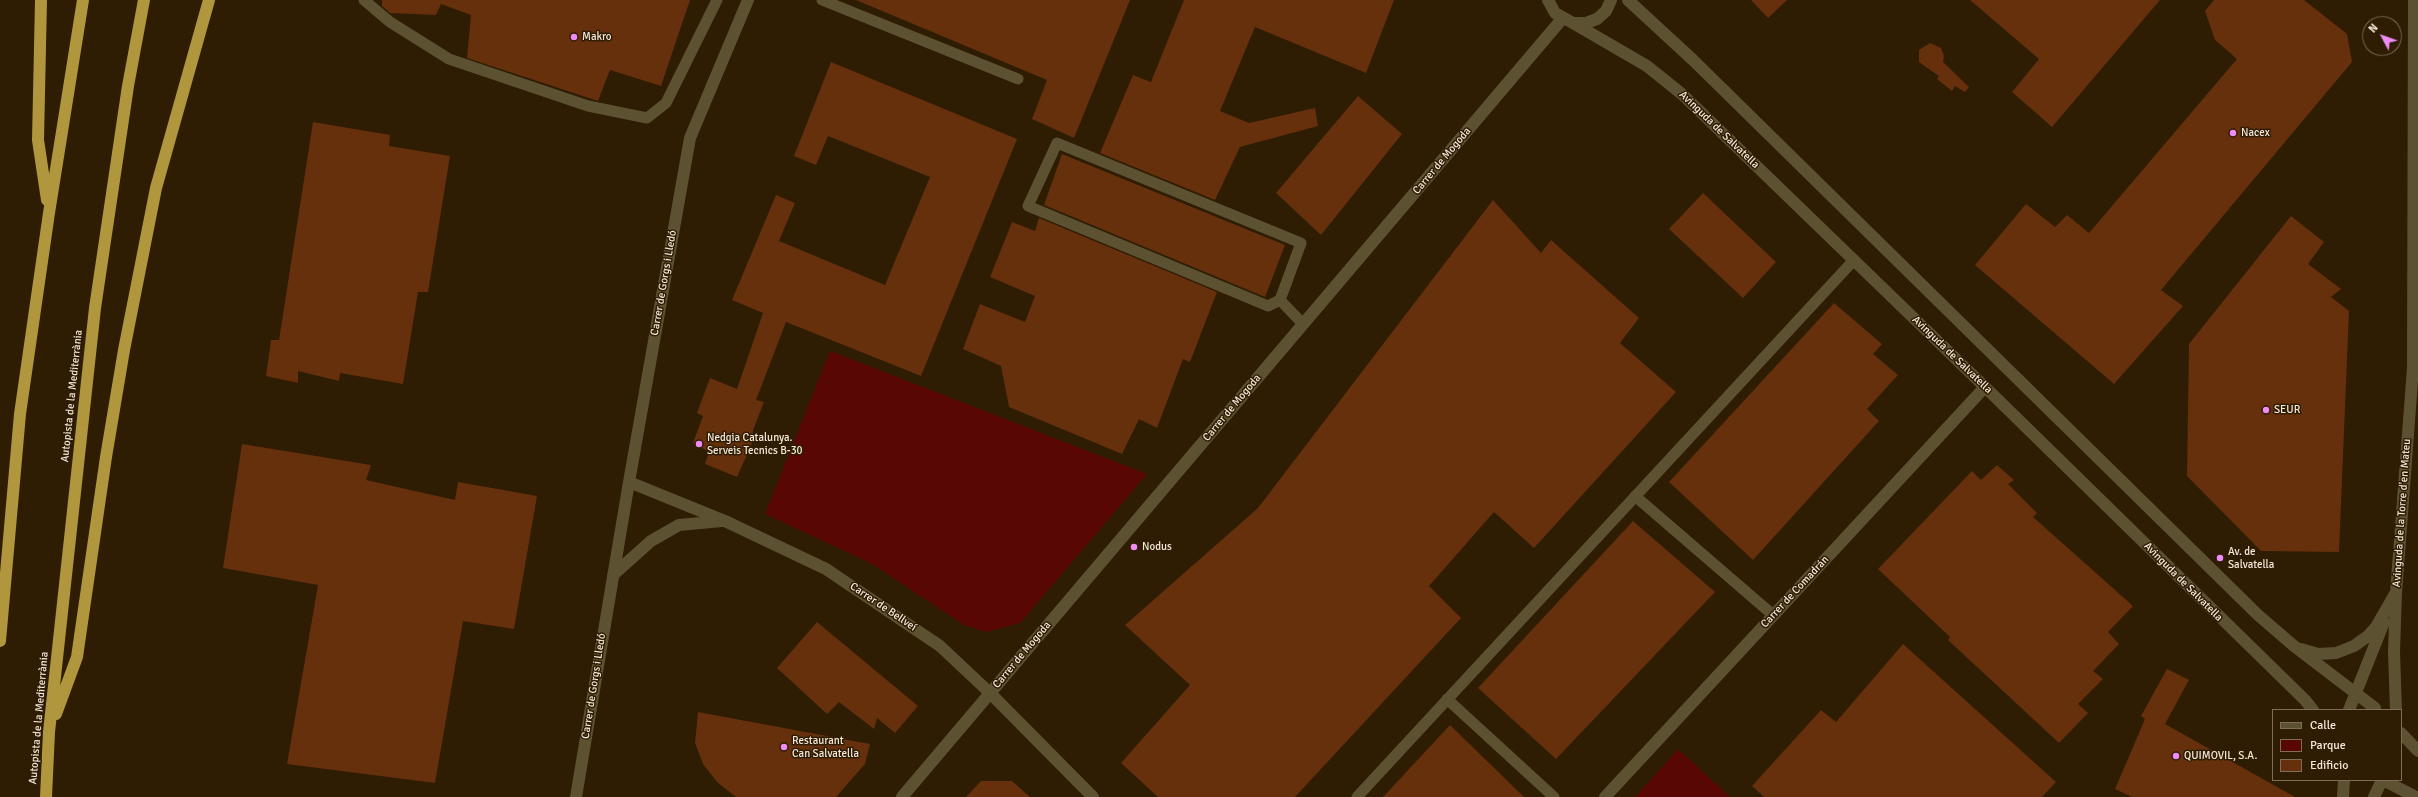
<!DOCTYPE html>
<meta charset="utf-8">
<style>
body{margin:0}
#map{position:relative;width:2418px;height:797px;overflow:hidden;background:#2e1c03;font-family:Signika,sans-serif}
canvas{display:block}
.legend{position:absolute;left:2272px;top:709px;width:130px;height:72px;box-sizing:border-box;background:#2e1c03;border:1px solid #7e6e59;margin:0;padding:5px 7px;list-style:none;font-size:12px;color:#f5e8d9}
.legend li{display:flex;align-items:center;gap:8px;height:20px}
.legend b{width:20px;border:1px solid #7e6e59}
.north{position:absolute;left:2362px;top:16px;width:40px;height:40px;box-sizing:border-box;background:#2e1c03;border:1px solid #7e6e59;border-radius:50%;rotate:311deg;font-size:11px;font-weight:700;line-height:16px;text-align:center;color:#f5e8d9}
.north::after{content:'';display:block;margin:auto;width:14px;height:18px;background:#ef8bf7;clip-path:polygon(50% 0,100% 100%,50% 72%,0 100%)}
</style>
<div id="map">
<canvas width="2418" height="797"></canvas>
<ul class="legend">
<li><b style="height:5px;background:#5c5231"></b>Calle</li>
<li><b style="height:11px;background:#580705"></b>Parque</li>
<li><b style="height:11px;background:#65300b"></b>Edificio</li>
</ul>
<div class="north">N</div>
</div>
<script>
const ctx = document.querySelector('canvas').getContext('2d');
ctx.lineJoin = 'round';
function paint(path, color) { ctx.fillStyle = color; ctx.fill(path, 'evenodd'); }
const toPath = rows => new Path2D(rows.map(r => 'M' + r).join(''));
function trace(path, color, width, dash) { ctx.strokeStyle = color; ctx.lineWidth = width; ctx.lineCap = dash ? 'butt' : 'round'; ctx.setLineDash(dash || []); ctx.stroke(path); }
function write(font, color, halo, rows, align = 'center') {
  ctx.font = font + ' Signika,sans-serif'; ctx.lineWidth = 3; ctx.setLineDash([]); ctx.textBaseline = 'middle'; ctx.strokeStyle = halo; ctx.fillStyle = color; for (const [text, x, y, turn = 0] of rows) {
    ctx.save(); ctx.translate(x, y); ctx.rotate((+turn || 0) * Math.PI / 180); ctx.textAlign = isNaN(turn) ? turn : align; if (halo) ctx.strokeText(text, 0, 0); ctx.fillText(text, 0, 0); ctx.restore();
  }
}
paint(toPath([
 [830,351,1147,474,1020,623,986,632,964,625,872,564,765,514],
 [1678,749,1730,797,1635,797]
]), '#580705');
paint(toPath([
 [382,0,690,0,661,86,610,70,598,101,467,58,471,15,441,4,436,15,390,13,382,6],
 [856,0,1130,0,1074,138,1032,119,1047,80],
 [1184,0,1394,0,1366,73,1255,27,1220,111,1249,123,1315,108,1318,126,1240,147,1215,200,1100,153,1133,75,1151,82],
 [1751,0,1787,0,1768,18],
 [1970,0,2160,0,2052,127,2012,92,2039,59],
 [2214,0,2304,0,2347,34,2352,62,2161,290,2183,306,2114,384,1975,265,2026,204,2055,227,2067,215,2089,233,2237,59,2215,40,2205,11],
 [1930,43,1941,48,1944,56,1943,62,1969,87,1965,92,1955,86,1952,91,1937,79,1939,76,1919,62,1919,50],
 [831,62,1017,139,921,376,786,322,756,400,764,402,753,430,753,441,737,477,705,464,709,452,693,443,703,416,697,413,710,378,737,389,763,313,732,300,776,195,795,203,779,241,885,285,930,177,828,136,816,165,794,156],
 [1358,96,1402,134,1321,235,1276,193],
 [313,122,390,135,389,146,450,156,428,292,418,292,403,384,340,373,339,381,298,371,298,383,266,376,271,340,279,340],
 [1062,154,1285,245,1265,297,1044,205],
 [1703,193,1776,262,1743,298,1669,229],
 [1493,200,1541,253,1551,240,1639,318,1620,343,1676,392,1534,548,1494,512,1429,586,1461,618,1295,797,1158,797,1121,763,1190,685,1125,625,1258,508],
 [2291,216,2324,242,2308,264,2341,289,2331,297,2349,311,2339,552,2261,551,2187,476,2189,344],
 [1039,218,1217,292,1190,362,1183,359,1157,428,1139,419,1122,454,1009,407,1001,366,963,349,980,304,1025,322,1035,296,990,277,1012,222,1035,231],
 [1834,303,1882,344,1873,354,1898,375,1867,409,1879,421,1753,560,1669,482],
 [242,444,371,465,366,480,455,500,458,482,537,496,514,629,463,621,435,783,287,764,318,585,223,568],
 [1997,465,2014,480,2008,484,2037,513,2033,517,2133,606,2108,632,2119,644,2093,671,2103,679,2078,704,2088,713,2059,743,1948,640,1950,637,1878,569,1972,471,1981,480],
 [1633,521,1715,592,1556,759,1478,688],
 [817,622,918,706,895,733,877,718,874,729,839,702,827,714,777,668],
 [1903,644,2056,782,2042,797,1764,797,1752,786,1821,710,1836,722],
 [2167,669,2189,680,2165,724,2295,797,2132,797,2115,789,2145,719,2141,716],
 [698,712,870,744,865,764,836,797,736,797,717,782,703,764,695,743],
 [1450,725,1524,797,1383,797],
 [981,781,1012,781,1030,797,966,797]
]), '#65300b');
trace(toPath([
 [364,0,390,22,449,59,588,106,647,118,666,103,717,0],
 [822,0,1018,79],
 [1280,300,1268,306,1028,206,1057,143,1301,243,1280,300,1303,324],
 [1635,496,1773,615],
 [1447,699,1554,797],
 [1357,797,1854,260]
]), '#5c5231', 11);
trace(toPath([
 [1548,0,1555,13,1573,23,1586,23,1597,19,1606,11,1611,0],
 [1628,0,1693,60,2258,615,2294,646,2375,708],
 [1573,23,1647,66,1683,95,1985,387,2305,700,2313,710],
 [629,482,725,521,826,569,940,646,990,693,1093,797],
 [613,575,651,541,679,525,722,521],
 [2301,649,2318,654,2336,653,2354,646,2368,636,2376,627,2395,594],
 [2349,710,2384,622],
 [2396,710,2394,652,2396,593,2413,368,2414,0],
 [2401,733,2418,751],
 [2383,780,2416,797],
 [576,797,629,482,690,138,748,0],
 [902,797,1562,19],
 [1605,797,1985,387],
 [2343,797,2344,780],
 [2374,797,2382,780]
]), '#5c5231', 12);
trace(toPath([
 [41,0,38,140,47,200],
 [0,641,20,414,49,213,83,0],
 [56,714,77,657,106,457,124,350,156,188,209,0],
 [46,797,49,732,95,308,128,86,144,0]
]), '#b0963c', 12);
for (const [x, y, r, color] of [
 [574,37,4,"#ef8bf7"],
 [2233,133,4,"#ef8bf7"],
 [2266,410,4,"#ef8bf7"],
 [699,444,4,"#ef8bf7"],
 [1134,547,4,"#ef8bf7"],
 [2220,558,4,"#ef8bf7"],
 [784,747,4,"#ef8bf7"],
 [2176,756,4,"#ef8bf7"]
]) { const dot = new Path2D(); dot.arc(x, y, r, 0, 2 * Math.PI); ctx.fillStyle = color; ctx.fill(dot); trace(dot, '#2e1c03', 1.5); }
write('11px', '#f5e8d9', '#2e1c03', [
 ["Makro",582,37],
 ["Nacex",2241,133],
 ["SEUR",2274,410],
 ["Nedgia Catalunya.",707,438],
 ["Serveis Tecnics B-30",707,451],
 ["Nodus",1142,547],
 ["Av. de",2228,552],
 ["Salvatella",2228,565],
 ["Restaurant",792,741],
 ["Can Salvatella",792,754],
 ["QUIMOVIL, S.A.",2184,756]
], 'left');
write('11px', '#f5e8d9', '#2e1c03', [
 ["Avinguda de Salvatella",1719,130,44],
 ["Carrer de Mogoda",1442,161,-50],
 ["Carrer de Gorgs i Lledó",664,283,-80],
 ["Avinguda de Salvatella",1952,355,44],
 ["Autopista de la Mediterrània",72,396,-84],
 ["Carrer de Mogoda",1232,408,-50],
 ["Avinguda de la Torre d'en Mateu",2402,513,-86],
 ["Avinguda de Salvatella",2183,582,45],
 ["Carrer de Comadrán",1795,592,-47],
 ["Carrer de Bellveí",883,607,34],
 ["Carrer de Mogoda",1022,655,-50],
 ["Carrer de Gorgs i Lledó",594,686,-81],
 ["Autopista de la Mediterrània",39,718,-85]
]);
</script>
